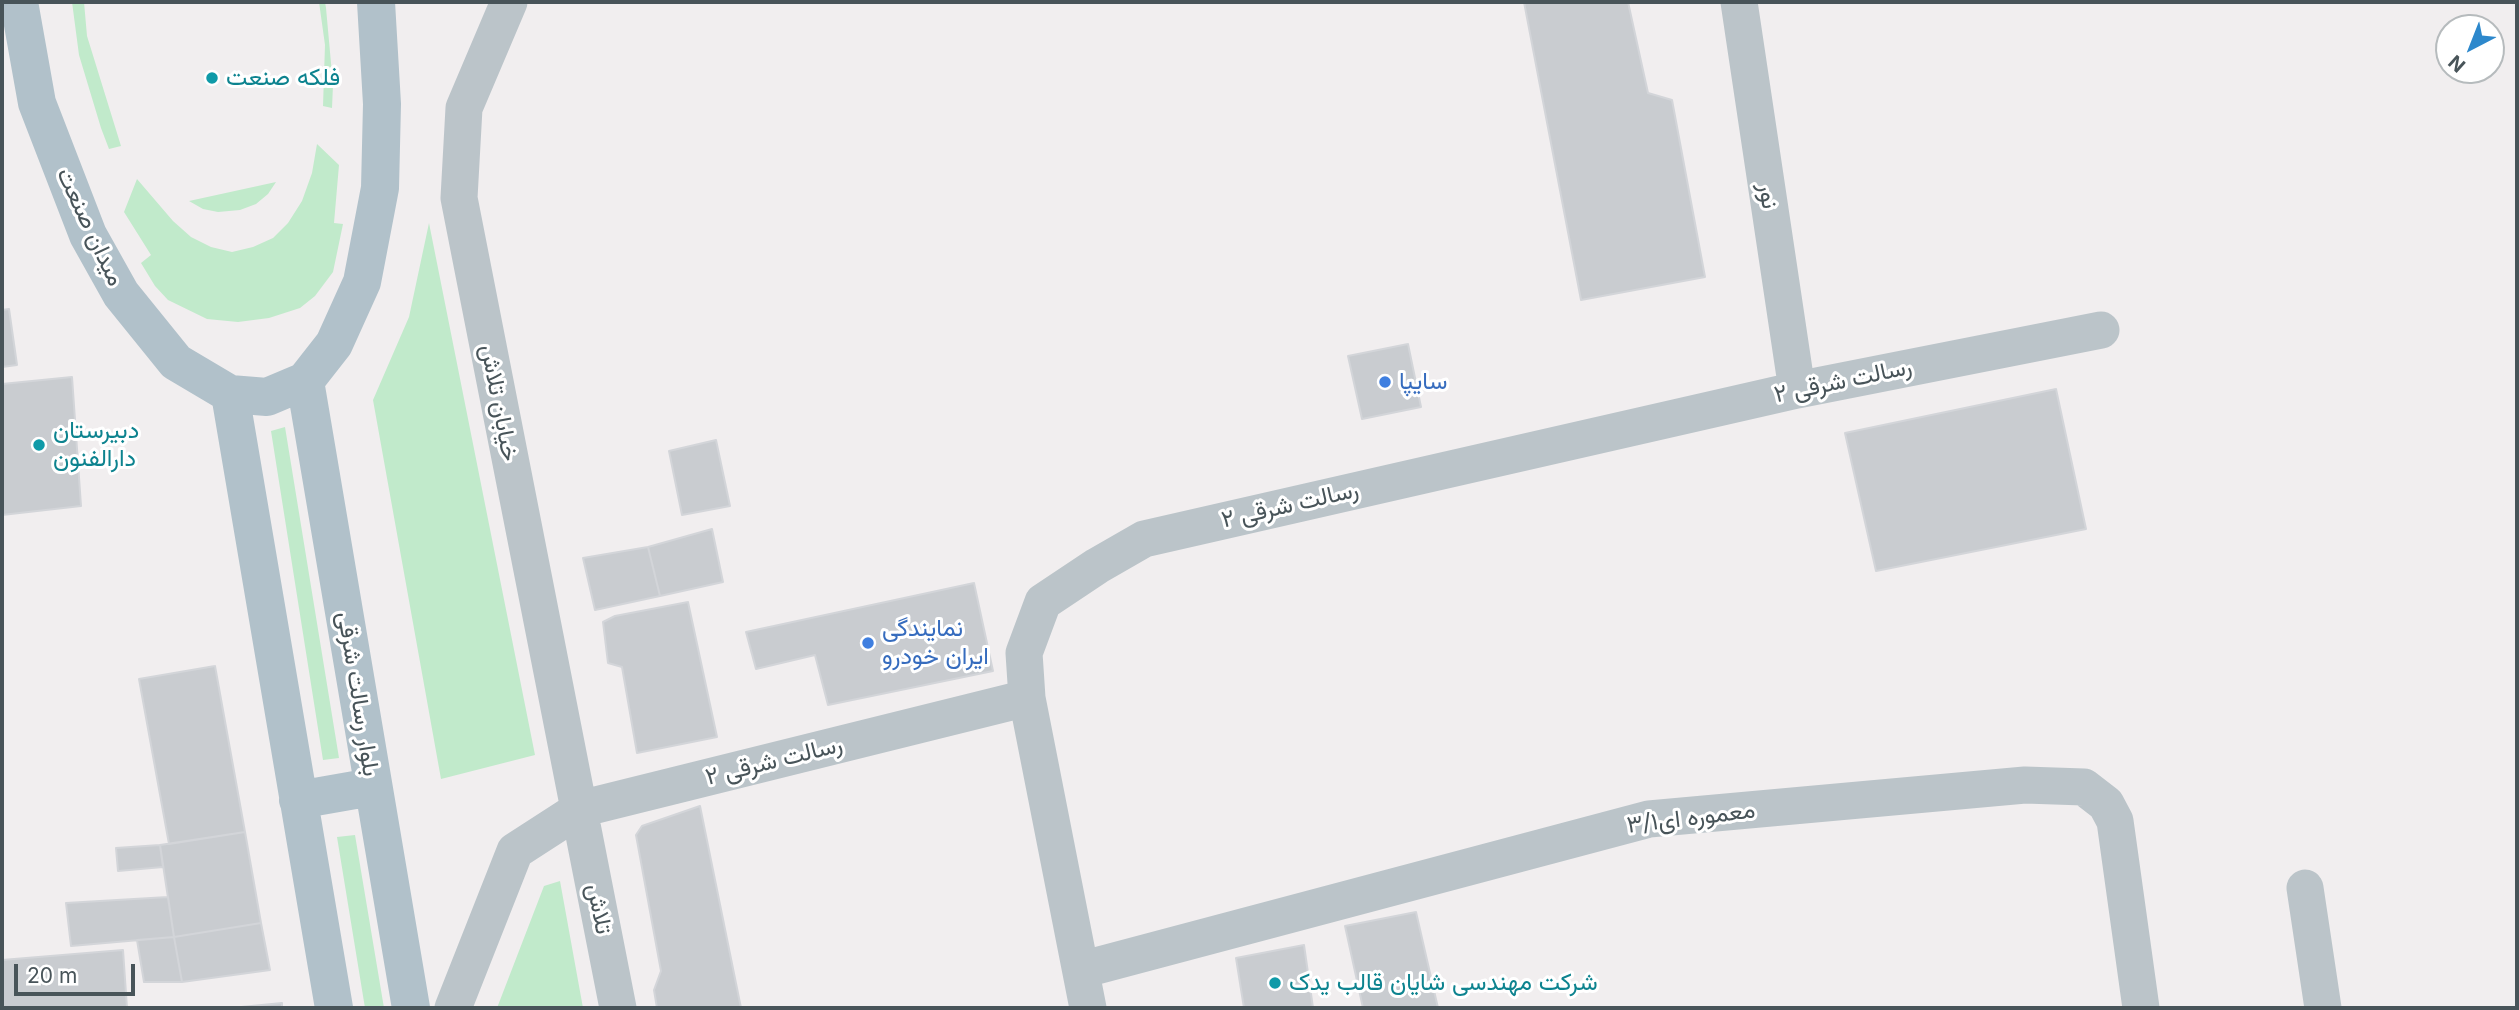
<!DOCTYPE html>
<meta charset="utf-8">
<style>
body{margin:0}
#map{position:relative;width:2519px;height:1010px;overflow:hidden;background:#f1eeef;font-family:Inter,sans-serif}
canvas{display:block}
.frame{position:absolute;inset:0;border:4px solid #485459;pointer-events:none}
.north{position:absolute;left:2435px;top:14px;width:70px;height:70px;box-sizing:border-box;background:#fff;border:2px solid #b6bbbd;border-radius:50%;rotate:222deg;font-size:19px;font-weight:700;line-height:28px;text-align:center;color:#485459}
.north::after{content:'';display:block;margin:auto;width:24px;height:32px;background:#2d88cc;clip-path:polygon(50% 0,100% 100%,50% 72%,0 100%)}
.scale{position:absolute;left:14px;top:964px;width:121px;height:32px;box-sizing:border-box;border:4px solid #485459;border-top:0;padding-left:9px;font-size:21px;line-height:24px;white-space:nowrap;color:#485459;-webkit-text-stroke:5px #fff;paint-order:stroke}
</style>
<div id="map">
<canvas width="2519" height="1010"></canvas>
<div class="frame"></div>
<div class="north">N</div>
<div class="scale">20 m</div>
</div>
<script>
const ctx = document.querySelector('canvas').getContext('2d');
ctx.lineJoin = 'round';
function paint(path, color) { ctx.fillStyle = color; ctx.fill(path, 'evenodd'); }
const toPath = rows => new Path2D(rows.map(r => 'M' + r).join(''));
function trace(path, color, width, dash) { ctx.strokeStyle = color; ctx.lineWidth = width; ctx.lineCap = dash ? 'butt' : 'round'; ctx.setLineDash(dash || []); ctx.stroke(path); }
function write(font, color, halo, rows, align = 'center') {
  ctx.font = font + ' Inter,Vazirmatn,sans-serif'; ctx.lineWidth = 6; ctx.setLineDash([]); ctx.textBaseline = 'middle'; ctx.strokeStyle = halo; ctx.fillStyle = color; for (const [text, x, y, turn = 0] of rows) {
    ctx.save(); ctx.translate(x, y); ctx.rotate((+turn || 0) * Math.PI / 180); ctx.textAlign = isNaN(turn) ? turn : align; if (halo) ctx.strokeText(text, 0, 0); ctx.fillText(text, 0, 0); ctx.restore();
  }
}
paint(toPath([
 [72,2,84,2,87,36,121,146,109,149,101,128,79,55],
 [319,2,325,2,326,8,333,85,332,108,323,106,325,45],
 [317,144,339,165,334,223,343,224,333,272,315,296,300,308,269,318,238,322,207,319,168,300,155,286,141,263,151,255,124,212,137,179,173,221,191,237,211,247,232,252,253,247,273,238,288,223,302,201,312,173],
 [276,182,268,194,256,204,240,210,218,212,203,209,189,201],
 [429,223,535,755,441,779,373,400,409,317],
 [285,427,339,758,323,760,271,431],
 [355,835,384,1008,365,1008,337,837],
 [560,881,583,1008,497,1008,544,886]
]), '#c1eacb');
const building = toPath([
 [1524,2,1628,2,1648,93,1672,100,1705,277,1581,300,1524,2],
 [9,309,17,365,2,367,2,310,9,309],
 [1408,344,1421,407,1362,419,1348,356,1408,344],
 [72,377,81,506,2,515,2,384,72,377],
 [2056,389,2086,529,1876,571,1845,433,2056,389],
 [716,440,730,506,682,515,669,451,716,440],
 [712,529,723,582,660,596,648,547,712,529],
 [648,547,660,596,595,610,583,558,648,547],
 [974,583,993,671,828,705,815,655,756,669,746,632,974,583],
 [688,602,717,737,637,753,622,667,608,663,603,622,615,616,688,602],
 [215,666,245,832,169,844,139,679,215,666],
 [700,806,741,1008,657,1008,654,990,661,971,636,835,642,826,700,806],
 [245,832,261,923,174,937,160,845,245,832],
 [160,845,163,867,118,871,116,848,160,845],
 [168,897,174,937,71,946,66,903,168,897],
 [1416,912,1438,1008,1363,1008,1345,926,1416,912],
 [261,923,270,970,182,982,174,937,261,923],
 [174,937,182,982,144,982,137,940,174,937],
 [1304,945,1313,1008,1244,1008,1236,958,1304,945],
 [123,950,127,1008,2,1008,2,960,123,950],
 [282,1003,282,1008,231,1008,282,1003]
]);
paint(building, '#c9ccd0');
trace(building, '#d3d5d9', 2);
trace(toPath([
 [509,2,464,108,459,198,618,1008],
 [1739,2,1797,390],
 [1027,698,1088,1008],
 [2305,888,2323,1008],
 [1081,970,1649,819,2025,785,2084,787,2106,804,2115,821,2141,1008],
 [453,1008,515,851,580,809,1027,698,1024,653,1043,602,1097,566,1144,539,1797,390,2101,330]
]), '#bbc4c9', 37);
trace(toPath([
 [19,2,37,103,88,235,121,294,176,362,230,394,267,397,305,381,334,344,362,282,380,188,382,104,376,2],
 [305,381,411,1008],
 [230,394,334,1008],
 [298,800,372,787]
]), '#b1c1ca', 38);
for (const [x, y, r, color] of [
 [212,78,7,"#0f9aa8"],
 [1385,382,7,"#3f7fe0"],
 [39,445,7,"#0f9aa8"],
 [868,643,7,"#3f7fe0"],
 [1275,983,7,"#0f9aa8"]
]) { const dot = new Path2D(); dot.arc(x, y, r, 0, 2 * Math.PI); ctx.fillStyle = color; ctx.fill(dot); trace(dot, '#fff', 2.5); }
write('24px', '#0d838f', '#fff', [
 ["فلکه صنعت",226,78],
 ["دبیرستان",53,431],
 ["دارالفنون",53,459],
 ["شرکت مهندسی شایان قالب یدک",1289,983]
], 'left');
write('24px', '#485459', '#fff', [
 ["نور",1768,196,81],
 ["میدان صنعت",90,227,65],
 ["رسالت شرقی ۲",1843,381,-12],
 ["خیابان تلاش",499,403,79],
 ["رسالت شرقی ۲",1290,505,-13],
 ["بلوار رسالت شرقی",358,694,81],
 ["رسالت شرقی ۲",774,761,-14],
 ["معموره ای۳/۱",1691,818,-7],
 ["تلاش",599,909,79]
]);
write('24px', '#366cbe', '#fff', [
 ["سایپا",1399,382],
 ["نمایندگی",882,629],
 ["ایران خودرو",882,657]
], 'left');
</script>
